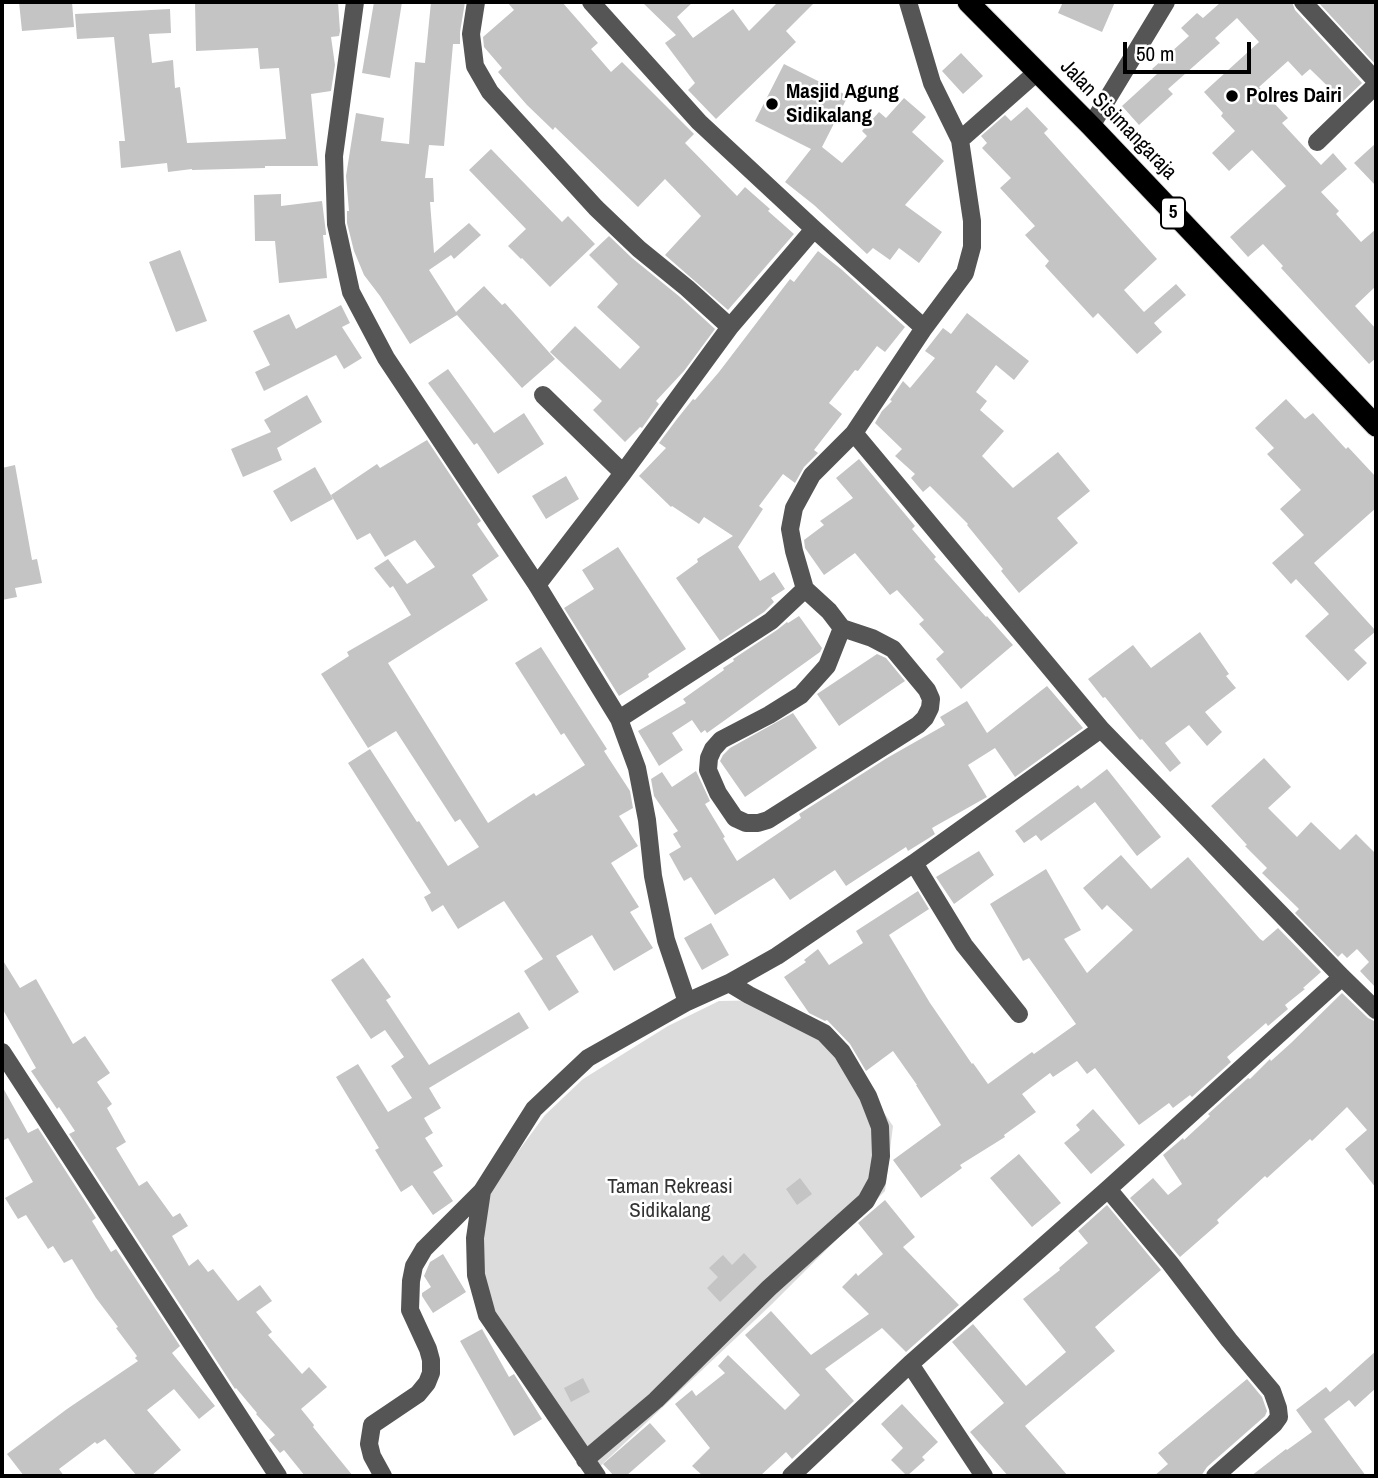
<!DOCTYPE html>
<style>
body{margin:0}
#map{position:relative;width:1378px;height:1478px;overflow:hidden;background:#fff;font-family:"Archivo Narrow",sans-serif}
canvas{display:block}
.frame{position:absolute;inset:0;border:4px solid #000;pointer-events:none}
.scale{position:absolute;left:1123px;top:42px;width:128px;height:32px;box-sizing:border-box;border:4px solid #000;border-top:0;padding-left:9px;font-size:21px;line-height:24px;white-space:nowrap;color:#000;-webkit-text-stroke:5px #fff;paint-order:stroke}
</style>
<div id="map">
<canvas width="1378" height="1478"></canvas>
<div class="frame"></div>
<div class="scale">50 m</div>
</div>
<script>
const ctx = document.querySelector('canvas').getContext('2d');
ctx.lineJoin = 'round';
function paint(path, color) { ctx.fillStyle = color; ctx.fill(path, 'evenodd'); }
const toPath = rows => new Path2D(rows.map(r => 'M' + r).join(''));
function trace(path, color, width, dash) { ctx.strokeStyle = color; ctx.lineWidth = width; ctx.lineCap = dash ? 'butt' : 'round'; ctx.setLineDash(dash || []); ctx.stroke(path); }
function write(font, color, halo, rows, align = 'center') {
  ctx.font = font + ' "Archivo Narrow",sans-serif'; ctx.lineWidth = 5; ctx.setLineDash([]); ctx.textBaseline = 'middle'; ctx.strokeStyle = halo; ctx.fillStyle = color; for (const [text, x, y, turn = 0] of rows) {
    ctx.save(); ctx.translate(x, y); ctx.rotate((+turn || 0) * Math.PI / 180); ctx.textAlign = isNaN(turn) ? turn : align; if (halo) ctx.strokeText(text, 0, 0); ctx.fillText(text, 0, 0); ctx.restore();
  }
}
paint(toPath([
 [769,1000,848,1060,893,1126,885,1191,772,1304,593,1473,487,1306,471,1260,485,1200,506,1168,545,1115,583,1079,668,1026,719,1001]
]), '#dcdcdc');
paint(toPath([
 [19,2,72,2,74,27,22,31],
 [195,2,338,2,340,31,339,36,331,37,335,65,331,91,311,94,318,166,265,166,265,168,192,170,192,169,168,172,167,163,121,168,119,141,125,141,114,37,77,39,75,14,170,9,171,33,149,34,152,63,173,60,175,88,180,87,187,143,286,139,279,68,260,69,258,48,196,51],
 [374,2,402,2,390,78,362,73],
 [431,2,465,2,460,32,460,44,453,44,444,146,429,145,425,178,433,178,434,202,430,202,434,253,469,223,481,235,454,259,451,255,429,270,456,312,484,286,502,305,505,303,555,359,522,388,457,315,410,344,380,296,364,275,354,251,347,223,347,211,349,211,346,176,356,113,384,118,381,141,409,144,415,62,425,63],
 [507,2,562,2,598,43,591,49,611,72,622,62,694,134,685,143,737,196,745,187,770,209,768,211,794,234,728,310,665,255,701,216,665,179,638,207,555,127,553,130,527,105,498,72,502,68,484,47,483,37,514,10],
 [642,2,693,2,677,17,693,38,733,9,749,31,778,2,815,2,786,31,796,42,716,119,688,90,695,83,665,43,676,35],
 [1063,2,1115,2,1102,32,1058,13],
 [1221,2,1292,2,1295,10,1362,83,1343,101,1310,69,1302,76,1288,61,1259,87,1288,118,1282,123,1321,165,1333,153,1347,169,1321,192,1339,211,1336,214,1361,242,1376,229,1376,286,1355,306,1376,329,1376,358,1369,364,1281,268,1283,266,1263,244,1248,257,1230,237,1286,186,1252,150,1229,171,1212,153,1235,131,1221,116,1223,113,1204,92,1259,42,1237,18,1215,38,1220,43,1168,89,1173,94,1139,125,1122,106,1157,74,1152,69,1189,36,1181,28,1197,13,1203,18],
 [1318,2,1376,2,1376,65],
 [961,53,983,76,963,94,942,71],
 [784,64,848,96,822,147,842,163,867,136,862,131,879,112,886,118,904,98,926,117,912,132,944,161,905,205,942,232,919,263,899,248,890,260,873,248,867,254,814,205,785,182,811,149,755,121],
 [1027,107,1048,129,1044,133,1157,259,1124,290,1144,312,1176,284,1186,295,1154,323,1162,332,1137,354,1098,313,1093,318,1045,266,1049,261,1025,235,1035,226,1000,188,1011,178,982,148,987,143,981,136,1005,115,1011,121],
 [1376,143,1376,186,1354,163],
 [491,149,562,222,568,216,595,244,550,287,522,258,521,259,508,246,526,229,469,170],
 [281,194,281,206,322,201,326,233,326,235,323,235,327,278,279,283,275,241,255,241,254,195],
 [609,236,632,258,680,297,715,329,684,371,656,401,659,404,642,428,640,427,625,442,593,410,602,401,550,352,575,326,620,369,640,347,597,307,618,284,589,255],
 [180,250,207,321,176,332,149,262],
 [818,251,841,269,905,327,885,352,877,346,858,371,855,370,829,403,842,414,814,450,818,453,804,467,795,483,783,474,759,506,763,509,738,547,760,581,774,572,785,589,771,598,774,602,764,612,720,641,676,578,698,562,697,559,733,536,704,517,699,524,672,506,671,507,639,476,666,448,659,443,677,419,693,399,695,400,719,372,790,279,794,282],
 [341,305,350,323,342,327,362,358,344,369,336,355,264,391,255,372,270,365,253,331,289,314,296,329],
 [967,313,1029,361,1014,380,996,365,976,392,987,401,980,410,1004,431,982,456,1013,488,1058,452,1090,491,1057,518,1078,543,1019,593,1001,571,1003,569,967,525,968,524,930,486,923,492,911,478,915,474,895,456,902,449,875,423,882,411,892,401,890,400,903,381,910,388,935,358,925,351,943,328,951,334],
 [448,369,494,433,524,413,544,444,498,474,477,443,474,445,428,383],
 [307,395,322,422,277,448,282,460,243,477,231,449,271,432,264,420],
 [1286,399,1305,419,1313,413,1346,449,1348,447,1376,477,1376,508,1314,563,1376,631,1354,650,1367,663,1348,681,1305,636,1329,614,1296,579,1291,584,1272,563,1304,535,1280,509,1301,490,1267,454,1274,448,1255,428],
 [427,440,481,521,477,524,499,556,472,575,488,600,388,663,488,823,534,793,536,796,585,765,564,733,561,735,515,663,541,647,607,749,604,751,630,791,633,808,619,816,638,846,611,863,639,907,630,912,653,948,614,971,592,935,556,956,579,992,549,1011,524,971,543,959,504,901,458,929,443,905,432,912,424,897,431,893,348,763,370,749,417,822,419,821,448,866,479,847,460,819,455,822,396,731,368,748,321,674,349,656,347,652,411,615,393,586,390,588,374,568,388,559,407,584,435,567,415,540,385,557,370,533,357,540,331,495,377,464,380,468],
 [859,459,915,526,912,529,936,557,934,559,986,617,987,616,1013,645,961,689,936,659,944,652,919,624,924,620,897,590,890,595,855,553,824,575,805,548,804,540,824,525,820,521,853,498,836,478],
 [15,465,32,560,37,559,42,583,15,588,17,597,2,600,2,468],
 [315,467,333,499,291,522,273,491],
 [566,476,579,499,546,519,532,496],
 [618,547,686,649,648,674,649,677,619,696,564,608,594,589,582,570],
 [799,616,822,648,820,652,707,733,705,730,701,733,692,720,672,733,683,750,659,766,638,731,686,703,683,699,724,670,723,668,734,661,733,659,777,630,787,622,788,623],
 [1200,632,1229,674,1226,676,1236,688,1205,712,1222,732,1207,746,1189,725,1165,743,1181,763,1170,772,1142,739,1140,740,1105,697,1103,698,1088,679,1133,645,1151,668],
 [877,654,886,658,905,681,839,726,817,694],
 [1047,686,1083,728,1015,777,995,748,968,765,987,797,932,828,935,834,929,838,908,851,906,847,846,886,835,870,790,900,774,878,715,915,691,877,684,881,669,854,681,847,673,834,678,831,654,796,651,779,662,772,672,787,696,771,710,801,705,804,725,837,723,838,737,861,801,818,799,814,887,758,945,725,940,717,967,701,987,733],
 [793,713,817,748,745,797,720,761,723,755,730,748],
 [1264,758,1291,787,1268,808,1297,837,1311,822,1340,850,1356,834,1376,854,1376,988,1360,971,1369,962,1357,949,1347,958,1342,953,1338,957,1295,913,1299,909,1262,873,1267,868,1245,846,1247,845,1211,806],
 [1107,769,1161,837,1137,856,1095,802,1041,841,1036,835,1024,843,1015,831,1078,785,1081,789],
 [979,851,994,875,954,904,936,877],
 [1121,855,1151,889,1188,857,1260,939,1263,941,1278,928,1321,972,1303,988,1305,989,1285,1005,1288,1009,1268,1026,1266,1023,1227,1057,1231,1062,1192,1097,1190,1095,1173,1108,1169,1103,1139,1125,1095,1068,1087,1074,1077,1061,1053,1077,1050,1073,1022,1094,1036,1112,1004,1135,1005,1137,960,1165,962,1168,921,1198,893,1160,941,1125,916,1085,917,1085,893,1051,866,1071,850,1044,827,1020,825,1021,809,1013,784,977,806,962,804,960,818,949,829,965,863,943,856,931,918,891,929,909,889,935,930,1003,972,1064,973,1063,988,1084,1032,1052,1034,1054,1076,1024,1029,958,1023,961,990,904,1046,869,1081,930,1064,939,1087,973,1133,930,1107,905,1102,910,1083,888],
 [711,923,729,955,702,970,684,938],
 [363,958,391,997,386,1000,429,1065,519,1012,529,1028,429,1088,441,1108,424,1118,433,1133,425,1138,443,1166,433,1172,453,1201,433,1215,412,1185,401,1192,375,1150,379,1148,336,1077,358,1064,388,1112,412,1098,391,1066,404,1057,385,1030,371,1039,331,980],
 [2,959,20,988,36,979,73,1044,85,1036,110,1073,97,1082,112,1104,107,1108,126,1142,116,1148,139,1186,147,1181,173,1217,180,1213,188,1226,172,1236,189,1266,198,1259,208,1272,213,1269,238,1301,260,1285,272,1301,256,1312,272,1332,268,1335,302,1374,309,1367,327,1387,301,1409,314,1425,313,1427,353,1476,305,1476,284,1450,280,1453,269,1440,275,1435,256,1414,257,1413,236,1388,235,1389,69,1134,75,1131,59,1107,57,1109,31,1071,36,1068,2,1008],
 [1342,993,1368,1018,1376,1022,1376,1188,1345,1149,1367,1130,1347,1107,1312,1141,1310,1139,1267,1178,1265,1176,1217,1220,1219,1223,1180,1257,1130,1198,1153,1178,1168,1195,1182,1184,1163,1155,1183,1138,1184,1140,1210,1116,1208,1114,1248,1078,1250,1079,1270,1059,1271,1061,1291,1043],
 [2,1086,28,1133,38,1128,96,1218,92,1221,111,1252,116,1249,180,1346,172,1353,215,1406,199,1419,174,1389,147,1410,181,1450,151,1476,137,1476,105,1439,97,1444,95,1442,59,1469,64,1476,24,1476,7,1454,67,1409,138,1361,135,1358,137,1356,116,1328,118,1327,96,1298,72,1259,64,1263,53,1246,48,1249,26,1215,18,1219,5,1198,33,1182,8,1138,2,1141],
 [1093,1109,1125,1145,1091,1174,1064,1143,1080,1130,1076,1125],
 [1019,1154,1061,1203,1032,1227,990,1178],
 [800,1178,812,1194,797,1205,786,1189],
 [885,1200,915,1237,903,1247,959,1305,906,1352,882,1328,825,1369,854,1401,792,1459,786,1452,760,1476,703,1476,692,1466,710,1448,675,1404,692,1390,696,1396,725,1373,718,1366,728,1355,785,1410,800,1395,745,1335,771,1311,811,1355,869,1314,842,1287,856,1273,858,1276,883,1254,858,1223],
 [1107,1205,1161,1270,1095,1327,1115,1351,1025,1426,1068,1476,1008,1476,970,1432,1004,1403,952,1342,973,1324,1026,1386,1066,1352,1023,1299,1060,1270,1059,1268,1088,1243,1078,1231],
 [744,1253,757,1267,720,1302,707,1288,718,1277,709,1268,723,1255,732,1265],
 [443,1254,466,1292,433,1313,422,1296,422,1293,431,1287,424,1276,430,1262],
 [482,1329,509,1377,514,1374,542,1419,514,1436,460,1341],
 [1376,1351,1376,1388,1355,1407,1349,1400,1324,1419,1366,1476,1251,1476,1286,1449,1287,1450,1312,1432,1296,1410,1326,1387,1330,1392],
 [583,1378,590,1392,571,1402,564,1388],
 [1247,1379,1262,1397,1267,1411,1265,1416,1207,1467,1201,1476,1154,1476,1168,1464,1158,1453],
 [902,1404,938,1442,922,1457,925,1460,907,1476,891,1460,903,1448,881,1424],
 [650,1423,666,1441,626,1476,614,1476,603,1464]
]), '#c4c4c4');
const highway = toPath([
 [968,2,1091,126,1376,426]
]);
trace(highway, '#dbdbdb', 23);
trace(toPath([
 [355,2,334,156,336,224,351,292,386,358,537,585,619,719,637,768,647,820,653,876,666,940,687,1002],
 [476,2,471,34,475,66,490,92,596,208,639,249,687,288,730,327],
 [591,2,699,122,814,229,924,328],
 [1303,2,1376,81],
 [1091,126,1166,2],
 [960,140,1037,72],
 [1317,142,1376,85],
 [543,395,623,473],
 [854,433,1101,729,1342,977,1376,1010],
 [537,585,623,473,730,327,814,229],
 [805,589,829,611,842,628,827,666,801,695,769,715,721,740,713,749,709,758,708,770,718,793,735,818,746,823,758,823,768,820,918,725,925,718,930,708,931,699,927,690,893,649,872,638,842,628],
 [619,719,771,621,805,589,794,551,790,529,794,508,812,475,854,433,924,328,965,273,972,247,972,221,960,140,932,83,908,2],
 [914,863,964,945,1019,1014],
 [2,1052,278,1476],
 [1108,1189,1170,1263,1229,1340,1272,1391,1278,1408,1279,1417,1274,1424,1215,1476],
 [910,1364,984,1476],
 [585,1460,656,1400,769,1288,866,1201,877,1181,881,1156,880,1127,868,1096,842,1052,824,1033,749,995,729,983],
 [383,1476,372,1456,369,1444,372,1425,418,1394,427,1383,431,1373,431,1360,428,1349,410,1310,411,1281,414,1266,424,1249,482,1191],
 [597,1476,487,1315,476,1275,475,1238,482,1191,534,1109,588,1058,687,1002,729,983,777,956,914,863,1101,729],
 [791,1476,910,1364,1108,1189,1342,977]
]), '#555', 18);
trace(highway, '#000', 21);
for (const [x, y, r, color] of [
 [1232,96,7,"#000"],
 [772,104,7,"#000"]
]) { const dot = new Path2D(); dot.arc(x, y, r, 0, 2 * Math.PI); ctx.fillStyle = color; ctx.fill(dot); trace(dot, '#fff', 2.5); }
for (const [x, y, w] of [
 [1173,213,24]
]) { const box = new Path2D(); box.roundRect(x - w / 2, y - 15.5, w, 31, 5); ctx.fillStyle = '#fff'; ctx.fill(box); trace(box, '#000', 2); }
write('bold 19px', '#000', null, [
 ["5",1173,213]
]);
write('bold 21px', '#000', '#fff', [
 ["Masjid Agung",786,92],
 ["Sidikalang",786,116],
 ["Polres Dairi",1246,96]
], 'left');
write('21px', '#000', '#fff', [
 ["Jalan Sisimangaraja",1118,120,46]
]);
write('21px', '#333', '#fff', [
 ["Taman Rekreasi",670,1187],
 ["Sidikalang",670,1211]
]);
</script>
